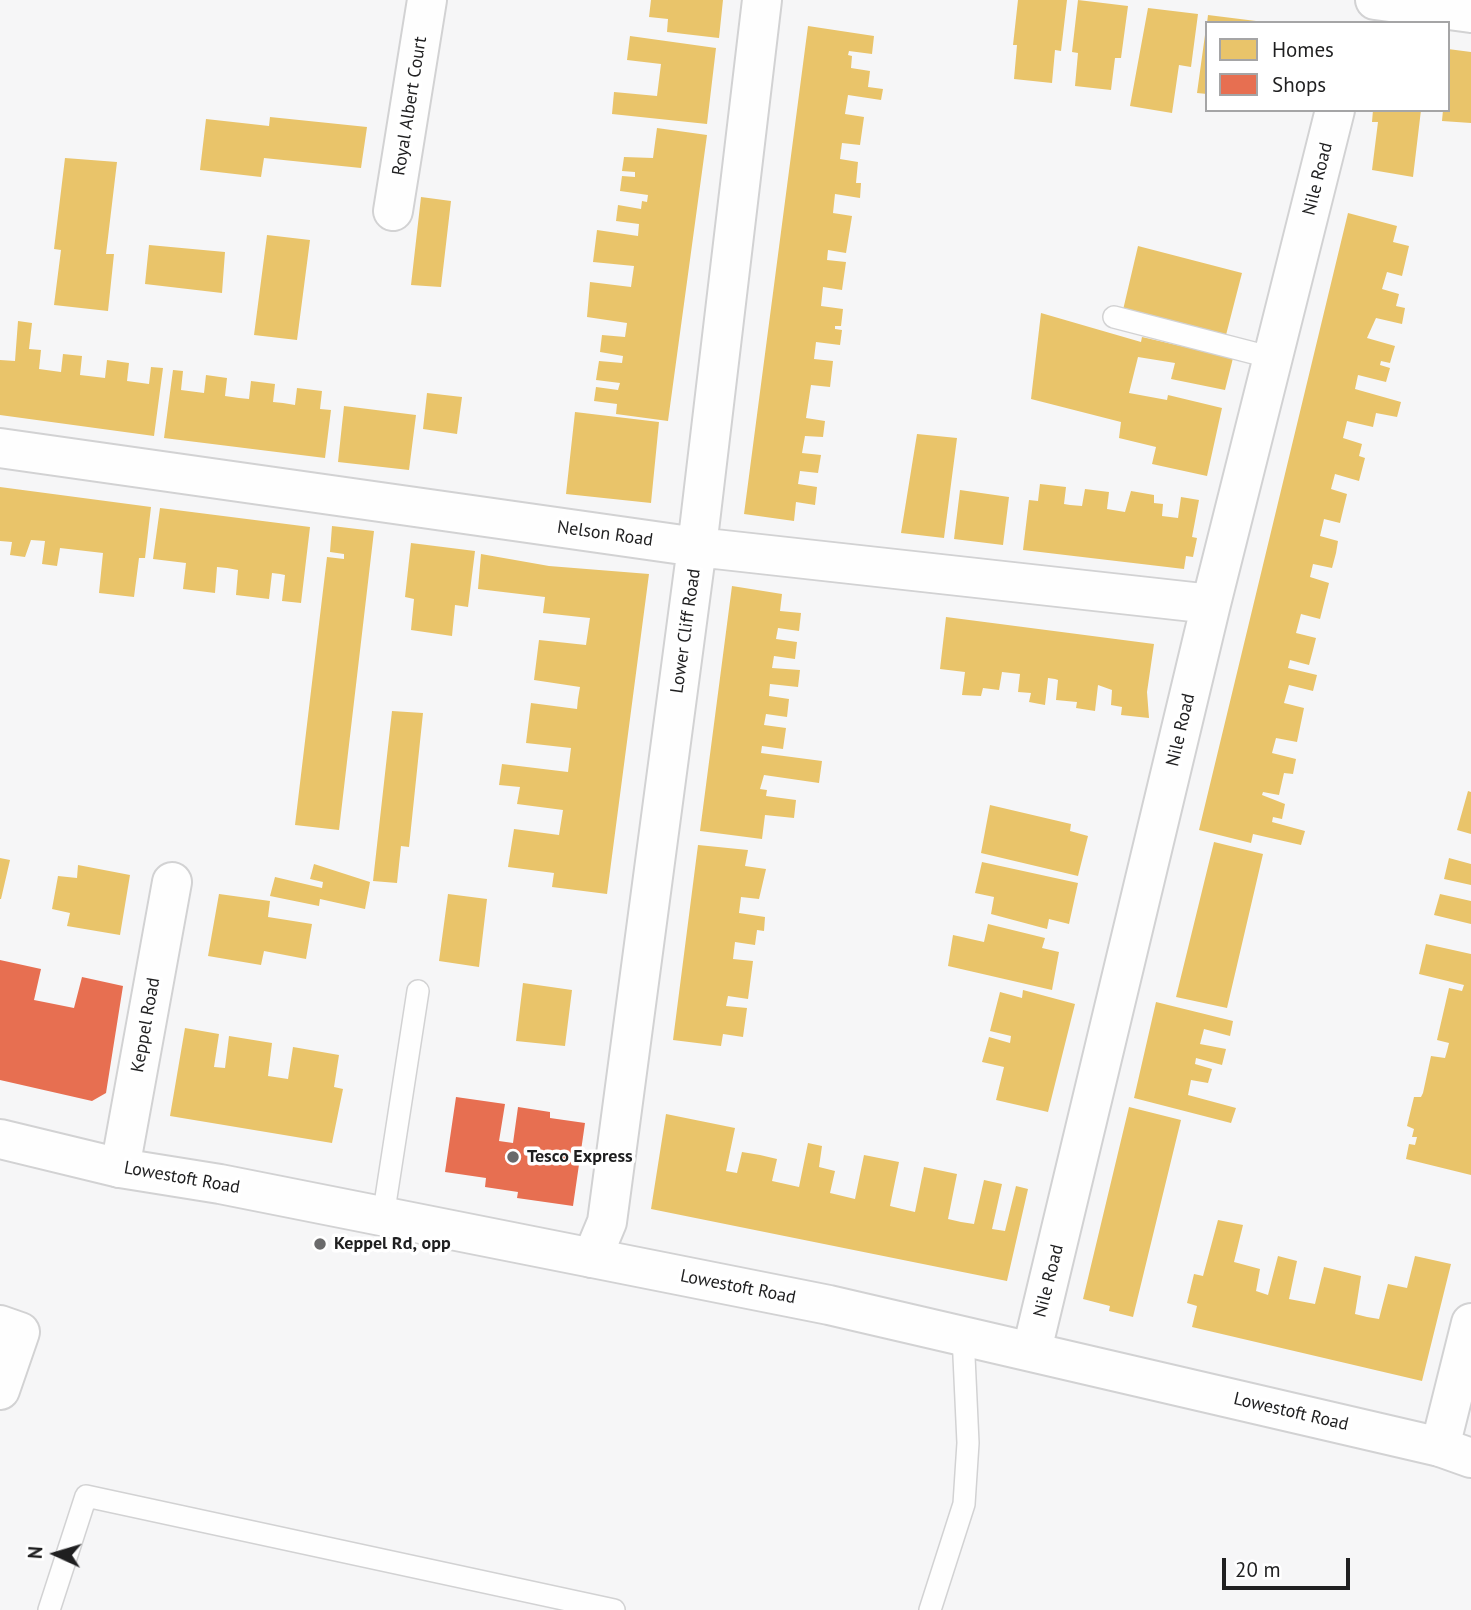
<!DOCTYPE html>
<style>
body{margin:0}
#map{position:relative;width:1471px;height:1610px;overflow:hidden;background:#f6f6f7;font-family:"PT Sans",sans-serif}
canvas{display:block}
.legend{position:absolute;left:1205px;top:21px;width:245px;height:91px;box-sizing:border-box;background:#fff;border:2px solid #a5a5a6;margin:0;padding:9px 12px;list-style:none;font-size:21px;color:#1f1f20}
.legend li{display:flex;align-items:center;gap:14px;height:35px}
.legend b{width:35px;border:2px solid #a5a5a6}
.north{position:absolute;left:21px;top:1519px;width:70px;height:70px;-webkit-text-stroke:5px #fff;paint-order:stroke;rotate:274deg;font-size:19px;font-weight:700;line-height:28px;text-align:center;color:#1f1f20}
.north::after{content:'';display:block;margin:auto;width:24px;height:32px;background:#1f1f20;clip-path:polygon(50% 0,100% 100%,50% 72%,0 100%)}
.scale{position:absolute;left:1222px;top:1558px;width:128px;height:32px;box-sizing:border-box;border:4px solid #1f1f20;border-top:0;padding-left:9px;font-size:21px;line-height:24px;white-space:nowrap;color:#1f1f20;-webkit-text-stroke:5px #fff;paint-order:stroke}
</style>
<div id="map">
<canvas width="1471" height="1610"></canvas>
<ul class="legend">
<li><b style="height:19px;background:#e9c46a"></b>Homes</li>
<li><b style="height:19px;background:#e76f51"></b>Shops</li>
</ul>
<div class="north">N</div>
<div class="scale">20 m</div>
</div>
<script>
const ctx = document.querySelector('canvas').getContext('2d');
ctx.lineJoin = 'round';
function paint(path, color) { ctx.fillStyle = color; ctx.fill(path, 'evenodd'); }
const toPath = rows => new Path2D(rows.map(r => 'M' + r).join(''));
function trace(path, color, width, dash) { ctx.strokeStyle = color; ctx.lineWidth = width; ctx.lineCap = dash ? 'butt' : 'round'; ctx.setLineDash(dash || []); ctx.stroke(path); }
function write(font, color, halo, rows, align = 'center') {
  ctx.font = font + ' "PT Sans",sans-serif'; ctx.lineWidth = 7; ctx.setLineDash([]); ctx.textBaseline = 'middle'; ctx.strokeStyle = halo; ctx.fillStyle = color; for (const [text, x, y, turn = 0] of rows) {
    ctx.save(); ctx.translate(x, y); ctx.rotate((+turn || 0) * Math.PI / 180); ctx.textAlign = isNaN(turn) ? turn : align; if (halo) ctx.strokeText(text, 0, 0); ctx.fillText(text, 0, 0); ctx.restore();
  }
}
paint(toPath([
 [651,0,723,0,719,38,667,32,668,19,649,17],
 [1018,0,1067,0,1061,51,1055,50,1052,83,1014,79,1017,45,1013,45],
 [1078,0,1128,6,1121,58,1115,58,1111,90,1075,86,1078,53,1072,52],
 [1148,8,1198,14,1191,67,1179,65,1172,113,1130,106],
 [1208,15,1256,21,1256,23,1207,23],
 [808,26,874,36,872,54,849,51,848,55,852,56,851,68,870,71,868,87,883,89,881,100,848,95,845,114,864,117,860,145,842,143,840,159,858,162,856,183,861,183,860,198,835,194,833,213,852,216,846,253,828,250,827,260,846,262,842,290,823,287,821,306,843,309,841,326,835,326,835,329,842,330,840,345,816,342,814,359,833,361,830,387,811,385,806,418,825,421,823,437,805,436,802,453,821,455,818,473,800,471,798,484,817,487,815,505,796,502,794,521,744,514],
 [1205,35,1207,35,1207,94,1197,93],
 [630,36,716,48,707,124,612,114,614,92,657,96,661,64,627,60],
 [1448,49,1471,52,1471,123,1442,121,1443,110,1448,110],
 [1373,110,1421,110,1413,177,1372,170,1378,122,1372,122],
 [270,117,367,127,361,168,264,158,261,177,200,170,206,119,269,126],
 [657,128,707,135,668,421,616,414,617,404,594,401,596,387,618,390,620,383,596,380,599,361,622,363,623,356,600,352,602,335,625,337,627,323,587,317,590,282,631,287,634,266,593,262,597,230,638,236,639,224,616,221,618,205,641,209,642,201,647,202,648,195,620,191,622,176,635,177,635,172,622,171,624,157,653,158],
 [65,158,117,162,106,254,114,254,108,311,54,305,61,250,54,249],
 [421,197,451,201,441,287,411,285],
 [1348,213,1397,226,1393,242,1409,246,1402,276,1387,272,1382,289,1399,294,1396,306,1405,308,1402,324,1376,318,1367,338,1395,346,1390,363,1381,361,1380,365,1390,368,1386,382,1358,375,1355,389,1401,402,1397,417,1376,413,1373,427,1347,421,1343,438,1362,444,1359,456,1365,458,1359,481,1335,474,1331,489,1347,494,1340,523,1324,519,1320,536,1338,541,1336,553,1332,568,1313,564,1310,577,1329,583,1320,619,1301,614,1296,633,1316,638,1313,650,1309,665,1290,660,1288,668,1317,675,1313,691,1289,685,1284,703,1304,708,1297,742,1276,738,1272,753,1296,759,1293,774,1284,773,1279,795,1263,792,1262,795,1285,804,1282,819,1273,817,1272,822,1305,831,1301,845,1253,834,1251,843,1199,830],
 [267,235,310,240,297,340,254,335],
 [149,245,225,252,222,293,145,284],
 [1138,246,1242,273,1226,335,1123,310],
 [1041,313,1141,342,1142,337,1233,358,1225,390,1171,379,1175,363,1138,357,1129,393,1167,400,1168,395,1222,408,1207,476,1152,464,1156,447,1119,438,1121,422,1031,399],
 [18,321,32,323,29,349,41,350,39,369,61,372,63,354,82,356,80,375,105,378,107,360,129,363,127,381,149,384,151,367,163,368,154,436,0,415,0,360,15,361],
 [173,370,183,371,181,390,204,393,206,375,227,378,225,396,239,398,249,399,251,381,275,384,273,402,283,403,295,405,297,388,322,391,320,409,331,410,325,458,164,438],
 [427,393,462,397,457,434,423,429],
 [344,406,416,415,409,470,338,462],
 [575,412,659,422,651,503,566,494],
 [917,434,957,438,944,538,901,533],
 [1040,484,1066,487,1064,504,1070,505,1082,506,1085,489,1109,492,1107,509,1125,512,1131,491,1154,495,1154,503,1163,504,1162,516,1178,518,1181,497,1199,500,1192,537,1197,538,1193,557,1186,556,1184,569,1023,550,1029,500,1038,501],
 [0,487,151,507,145,558,139,558,134,597,99,593,103,553,60,548,57,566,42,564,45,541,31,540,25,557,10,555,12,542,0,541],
 [960,490,1009,497,1003,545,954,539],
 [160,508,310,527,301,603,282,601,285,575,280,574,272,573,269,599,236,595,238,570,227,568,217,567,215,593,183,589,186,563,153,559],
 [332,526,374,531,339,830,295,825,327,557,344,559,344,554,330,552],
 [411,543,475,551,468,607,455,605,452,636,411,630,414,599,405,597],
 [481,554,549,566,649,574,607,894,552,887,554,873,508,867,514,829,559,835,563,810,517,804,520,787,499,785,502,764,568,772,571,748,526,743,531,703,577,709,578,699,580,687,534,680,539,640,586,645,590,618,543,613,545,597,478,589],
 [732,586,782,594,780,611,801,613,799,631,778,628,776,639,797,642,795,659,774,656,772,668,800,670,798,687,770,684,769,696,789,699,787,717,766,714,764,725,786,728,783,749,762,746,761,753,822,761,819,783,764,775,760,789,767,790,766,796,796,800,794,818,765,815,762,839,700,831],
 [946,617,1154,644,1147,692,1149,718,1121,715,1122,707,1111,705,1112,690,1098,685,1095,711,1076,708,1077,702,1056,700,1058,680,1055,679,1048,678,1045,705,1029,702,1031,693,1018,692,1020,674,1002,672,999,690,983,688,981,696,962,695,965,672,940,669],
 [392,711,423,713,409,847,401,846,397,883,373,881],
 [1468,791,1471,792,1471,834,1457,830],
 [990,805,1071,824,1070,831,1088,836,1078,876,981,853],
 [1214,842,1263,854,1227,1008,1176,997],
 [698,845,748,850,745,866,766,869,759,899,741,897,739,913,765,917,764,931,757,930,755,945,735,942,733,959,753,961,748,999,728,996,726,1006,747,1008,743,1037,723,1034,721,1046,673,1040],
 [0,858,10,860,1,899,0,899],
 [1449,858,1471,864,1471,885,1444,879],
 [982,862,1078,883,1069,924,1049,919,1047,929,991,914,994,897,975,893],
 [314,864,370,882,365,909,320,899,319,906,270,896,275,877,322,888,323,882,310,879],
 [78,865,130,875,120,935,67,926,70,913,52,909,58,876,77,878],
 [219,894,270,901,268,917,312,924,306,959,264,951,261,965,208,956],
 [448,894,487,899,479,967,439,961],
 [1440,894,1471,901,1471,924,1434,915],
 [988,924,1045,938,1042,948,1059,952,1052,990,948,966,953,935,984,942],
 [1426,944,1471,954,1471,1175,1406,1159,1409,1144,1415,1145,1417,1137,1412,1137,1414,1129,1407,1126,1414,1097,1421,1097,1423,1093,1431,1056,1445,1058,1447,1051,1449,1043,1437,1040,1449,988,1462,991,1464,985,1419,974],
 [523,983,572,990,565,1046,516,1041],
 [1023,990,1075,1004,1048,1112,996,1100,1004,1067,982,1062,989,1037,1010,1043,1011,1036,990,1031,1000,992,1022,998],
 [1156,1002,1233,1021,1230,1036,1204,1029,1200,1044,1226,1049,1222,1065,1196,1058,1195,1064,1212,1069,1208,1083,1191,1080,1188,1095,1236,1108,1231,1123,1134,1098],
 [185,1028,219,1034,214,1067,225,1068,229,1036,272,1043,268,1076,288,1079,293,1047,339,1055,334,1087,343,1089,332,1143,170,1116],
 [1129,1107,1181,1120,1133,1317,1109,1311,1110,1306,1083,1299],
 [666,1114,735,1128,726,1171,737,1173,742,1152,760,1155,777,1159,772,1181,799,1187,808,1143,822,1146,819,1167,835,1171,830,1193,855,1199,864,1155,899,1162,890,1206,902,1209,915,1212,924,1167,957,1174,948,1219,961,1222,974,1224,984,1180,1002,1184,992,1229,1005,1231,1016,1186,1028,1189,1007,1281,651,1209],
 [1218,1220,1243,1225,1234,1262,1260,1269,1256,1291,1268,1295,1278,1256,1297,1261,1289,1299,1315,1304,1324,1267,1361,1276,1355,1314,1367,1317,1379,1319,1388,1284,1407,1288,1415,1256,1451,1264,1422,1381,1192,1327,1197,1306,1187,1303,1194,1274,1203,1276]
]), '#e9c46a');
paint(toPath([
 [0,960,41,969,34,1000,74,1008,82,977,123,986,106,1093,92,1101,0,1080],
 [456,1097,505,1104,499,1141,513,1143,518,1107,550,1112,550,1118,585,1123,573,1206,517,1198,518,1192,485,1187,486,1178,445,1172]
]), '#e76f51');
const lane = toPath([
 [1114,317,1273,358],
 [383,1217,418,991],
 [49,1610,86,1496,614,1610],
 [930,1610,964,1504,968,1443,963,1335]
]);
const street = toPath([
 [1375,0,1471,13],
 [393,211,427,0],
 [0,448,697,547,1211,604],
 [120,1168,172,882],
 [592,1258,607,1222,697,547,762,0],
 [0,1325,20,1332,0,1390],
 [1032,1350,1211,604,1335,110],
 [1440,1447,1471,1323]
]);
const secondary = toPath([
 [0,1139,120,1168,220,1184,829,1305,1440,1447,1471,1458]
]);
trace(lane, '#d2d2d3', 24);
trace(street, '#d2d2d3', 42);
trace(secondary, '#d2d2d3', 42);
trace(lane, '#fefefe', 21);
trace(street, '#fefefe', 38);
trace(secondary, '#fefefe', 38);
for (const [x, y, r, color] of [
 [513,1157,7,"#6a6a6b"],
 [320,1244,7,"#6a6a6b"]
]) { const dot = new Path2D(); dot.arc(x, y, r, 0, 2 * Math.PI); ctx.fillStyle = color; ctx.fill(dot); trace(dot, '#fff', 2.5); }
write('18px', '#1f1f20', '#fff', [
 ["Royal Albert Court",410,106,-81],
 ["Nile Road",1318,179,-76],
 ["Nelson Road",605,534,8],
 ["Lower Cliff Road",686,631,-82],
 ["Nile Road",1181,730,-77],
 ["Keppel Road",146,1025,-80],
 ["Lowestoft Road",182,1178,10],
 ["Nile Road",1049,1281,-76],
 ["Lowestoft Road",738,1287,11],
 ["Lowestoft Road",1291,1412,13]
]);
write('bold 18px', '#1f1f20', '#fff', [
 ["Tesco Express",527,1157],
 ["Keppel Rd, opp",334,1244]
], 'left');
</script>
